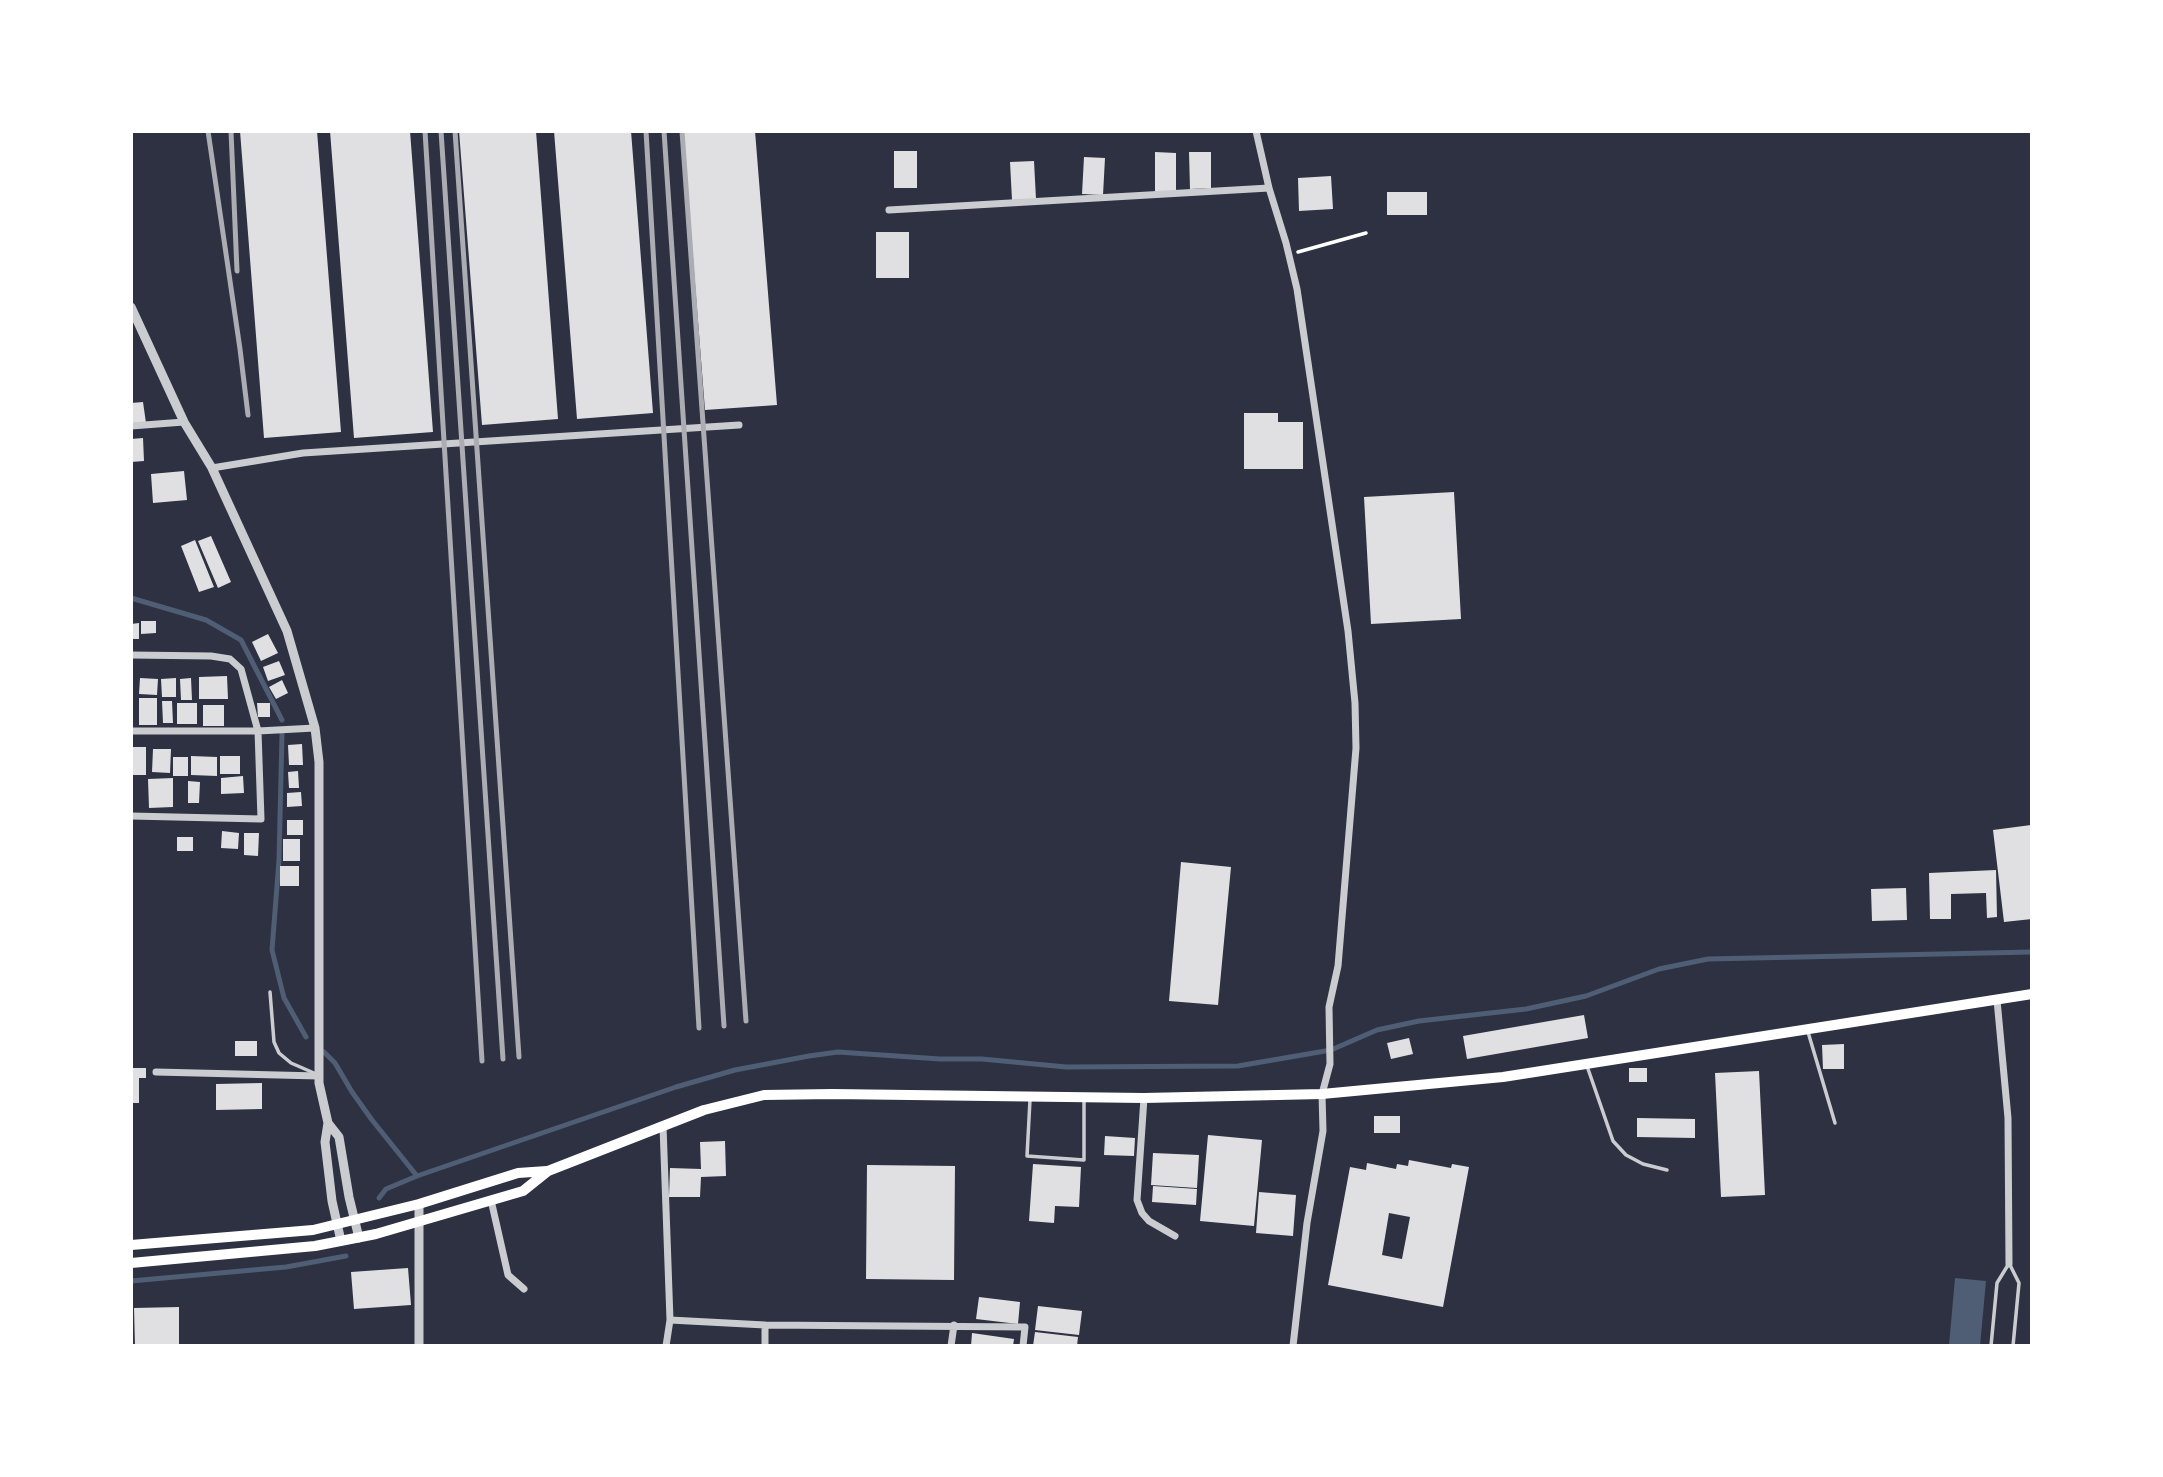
<!DOCTYPE html>
<style>
body{margin:0}
#map{position:relative;width:2163px;height:1477px;overflow:hidden;background:#2d3142;font-family:"Noto Sans",sans-serif}
canvas{display:block}
.frame{position:absolute;inset:0;border:133px solid #fff;pointer-events:none}
</style>
<div id="map">
<canvas width="2163" height="1477"></canvas>
<div class="frame"></div>
</div>
<script>
const ctx = document.querySelector('canvas').getContext('2d');
ctx.lineJoin = 'round';
function paint(path, color) { ctx.fillStyle = color; ctx.fill(path, 'evenodd'); }
const toPath = rows => new Path2D(rows.map(r => 'M' + r).join(''));
function trace(path, color, width, dash) { ctx.strokeStyle = color; ctx.lineWidth = width; ctx.lineCap = dash ? 'butt' : 'round'; ctx.setLineDash(dash || []); ctx.stroke(path); }
paint(toPath([
 [1955,1278,1986,1281,1980,1346,1949,1345]
]), '#4f5d75');
trace(toPath([
 [131,598,206,620,241,640,282,720],
 [282,734,279,860,272,950,284,998,306,1037],
 [324,1052,335,1063,352,1092,372,1120,417,1176],
 [379,1198,386,1189,417,1176,676,1087,735,1070,809,1056,838,1052,940,1059,982,1059,1066,1067,1238,1066,1331,1050,1377,1030,1419,1021,1526,1009,1586,996,1659,969,1708,959,2032,952],
 [131,1281,286,1267,346,1256]
]), '#4f5d75', 5);
paint(toPath([
 [240,131,317,131,341,432,264,438],
 [330,131,410,131,433,432,354,438],
 [459,131,536,131,558,419,482,425],
 [554,131,631,131,653,413,577,419],
 [683,131,755,131,777,405,705,410],
 [894,151,917,151,917,188,894,188],
 [1155,152,1176,153,1176,192,1155,192],
 [1189,152,1211,152,1211,188,1190,189],
 [1084,157,1105,158,1103,195,1082,194],
 [1034,161,1036,199,1012,200,1010,162],
 [1331,176,1333,209,1299,211,1298,178],
 [1387,192,1427,192,1427,215,1387,215],
 [876,232,909,232,909,278,876,278],
 [143,402,146,423,131,424,131,403],
 [1244,413,1278,413,1278,422,1303,422,1303,469,1244,469],
 [143,438,144,461,131,462,131,439],
 [184,471,187,500,153,503,151,474],
 [1454,492,1461,619,1371,624,1364,497],
 [211,536,231,582,218,588,198,541],
 [195,540,214,587,199,592,181,546],
 [141,621,156,621,156,633,141,634],
 [139,623,139,639,131,639,131,624],
 [268,634,278,653,261,661,252,642],
 [279,661,285,675,268,681,263,667],
 [227,676,228,699,199,699,199,677],
 [140,678,158,679,157,695,139,694],
 [176,678,176,697,162,697,161,679],
 [191,678,192,700,181,700,180,679],
 [282,680,288,693,276,699,269,687],
 [139,698,157,698,157,725,139,725],
 [162,701,172,701,173,723,163,723],
 [177,703,197,703,197,724,177,724],
 [257,703,270,703,270,717,258,717],
 [203,705,224,705,224,726,203,726],
 [302,744,303,765,289,765,288,745],
 [131,747,146,747,146,775,131,775],
 [153,749,171,749,170,773,152,772],
 [191,756,217,757,217,776,191,775],
 [220,756,240,756,240,774,220,774],
 [173,757,188,757,188,776,173,776],
 [298,771,299,788,289,788,288,772],
 [243,776,244,793,221,794,221,778],
 [173,778,173,807,149,808,148,779],
 [188,781,200,782,199,803,188,803],
 [301,792,302,806,287,807,287,793],
 [287,820,303,820,303,835,287,835],
 [2031,825,2032,919,2004,922,1993,830],
 [222,831,239,833,238,849,221,848],
 [244,833,259,833,258,856,244,855],
 [177,837,193,837,193,851,177,851],
 [283,839,300,839,300,861,283,861],
 [1181,862,1231,867,1218,1005,1169,1001],
 [280,866,299,866,299,886,280,886],
 [1996,870,1997,917,1987,918,1986,893,1951,894,1951,919,1930,919,1929,873],
 [1906,888,1907,920,1872,921,1871,889],
 [1584,1015,1588,1038,1467,1059,1463,1036],
 [1409,1038,1413,1054,1391,1059,1387,1043],
 [235,1041,257,1041,257,1056,235,1056],
 [1844,1044,1844,1069,1823,1069,1822,1045],
 [131,1068,146,1068,146,1078,139,1078,139,1103,131,1103],
 [1629,1068,1647,1068,1647,1082,1629,1082],
 [1759,1071,1765,1195,1721,1197,1715,1073],
 [262,1083,262,1109,216,1110,216,1084],
 [1374,1116,1400,1116,1400,1133,1374,1133],
 [1637,1118,1695,1119,1695,1138,1637,1137],
 [1208,1135,1262,1140,1254,1226,1200,1221],
 [1105,1136,1135,1138,1134,1156,1104,1155],
 [725,1141,726,1176,701,1177,700,1197,669,1197,670,1168,701,1169,700,1142],
 [1153,1153,1199,1155,1197,1188,1151,1185],
 [1409,1160,1451,1168,1452,1164,1469,1167,1443,1307,1328,1285,1350,1167,1366,1170,1367,1163,1396,1169,1397,1164,1408,1166],
 [1389,1213,1410,1217,1402,1259,1382,1255],
 [1033,1164,1081,1167,1079,1207,1055,1206,1054,1223,1029,1221],
 [867,1165,955,1166,954,1280,866,1279],
 [1153,1186,1197,1189,1196,1205,1152,1202],
 [1259,1192,1296,1195,1293,1236,1256,1233],
 [408,1268,411,1305,354,1309,351,1272],
 [979,1297,1020,1302,1018,1324,976,1319],
 [1038,1306,1082,1311,1079,1335,1035,1330],
 [179,1307,179,1346,135,1346,134,1308],
 [1035,1332,1078,1337,1077,1346,1033,1346],
 [972,1333,1014,1339,1013,1346,971,1346]
]), '#e0e0e3');
trace(toPath([
 [1298,252,1366,233]
]), '#fff', 3.5);
trace(toPath([
 [270,992,274,1042,279,1053,291,1063,314,1073],
 [1808,1032,1835,1123],
 [1587,1066,1613,1141,1626,1155,1643,1164,1667,1170],
 [1030,1100,1027,1156,1084,1160,1084,1099],
 [2010,1265,2019,1283,2013,1346],
 [1991,1346,1997,1283,2008,1265]
]), '#caccd0', 3.5);
trace(toPath([
 [1256,131,1269,188,1286,243,1297,289,1348,631,1355,703,1356,748,1338,966,1329,1007,1330,1064,1322,1094,1323,1131,1307,1223,1293,1346],
 [889,210,1269,188],
 [131,426,184,422],
 [212,468,303,453,739,425],
 [131,655,211,656,230,659,241,669,258,731,315,728],
 [131,731,258,731,261,819,131,816],
 [1997,1000,2008,1118,2009,1264],
 [156,1072,319,1076],
 [1144,1098,1137,1200,1142,1213,1149,1221,1175,1236],
 [663,1126,670,1320,765,1325,765,1346],
 [491,1200,508,1275,524,1289],
 [765,1325,1025,1327,1023,1346],
 [666,1346,670,1320],
 [951,1346,954,1325]
]), '#caccd0', 7);
trace(toPath([
 [131,307,184,422,212,468,287,631,315,728,319,762,319,1083,328,1123,339,1137,349,1197,359,1238],
 [328,1123,325,1142,332,1201,341,1241],
 [419,1204,419,1346]
]), '#caccd0', 9);
trace(toPath([
 [131,1245,313,1230,419,1204,518,1173,547,1171],
 [131,1263,315,1246,376,1234,523,1191,548,1171,704,1110,764,1095,832,1094,1144,1098,1322,1094,1503,1077,2032,994]
]), '#fff', 10);
trace(toPath([
 [208,131,240,349,248,415],
 [231,131,237,271],
 [425,131,482,1061],
 [441,131,503,1059],
 [455,131,519,1057],
 [646,131,699,1028],
 [664,131,724,1026],
 [682,131,746,1021]
]), '#abadb3', 5);
</script>
